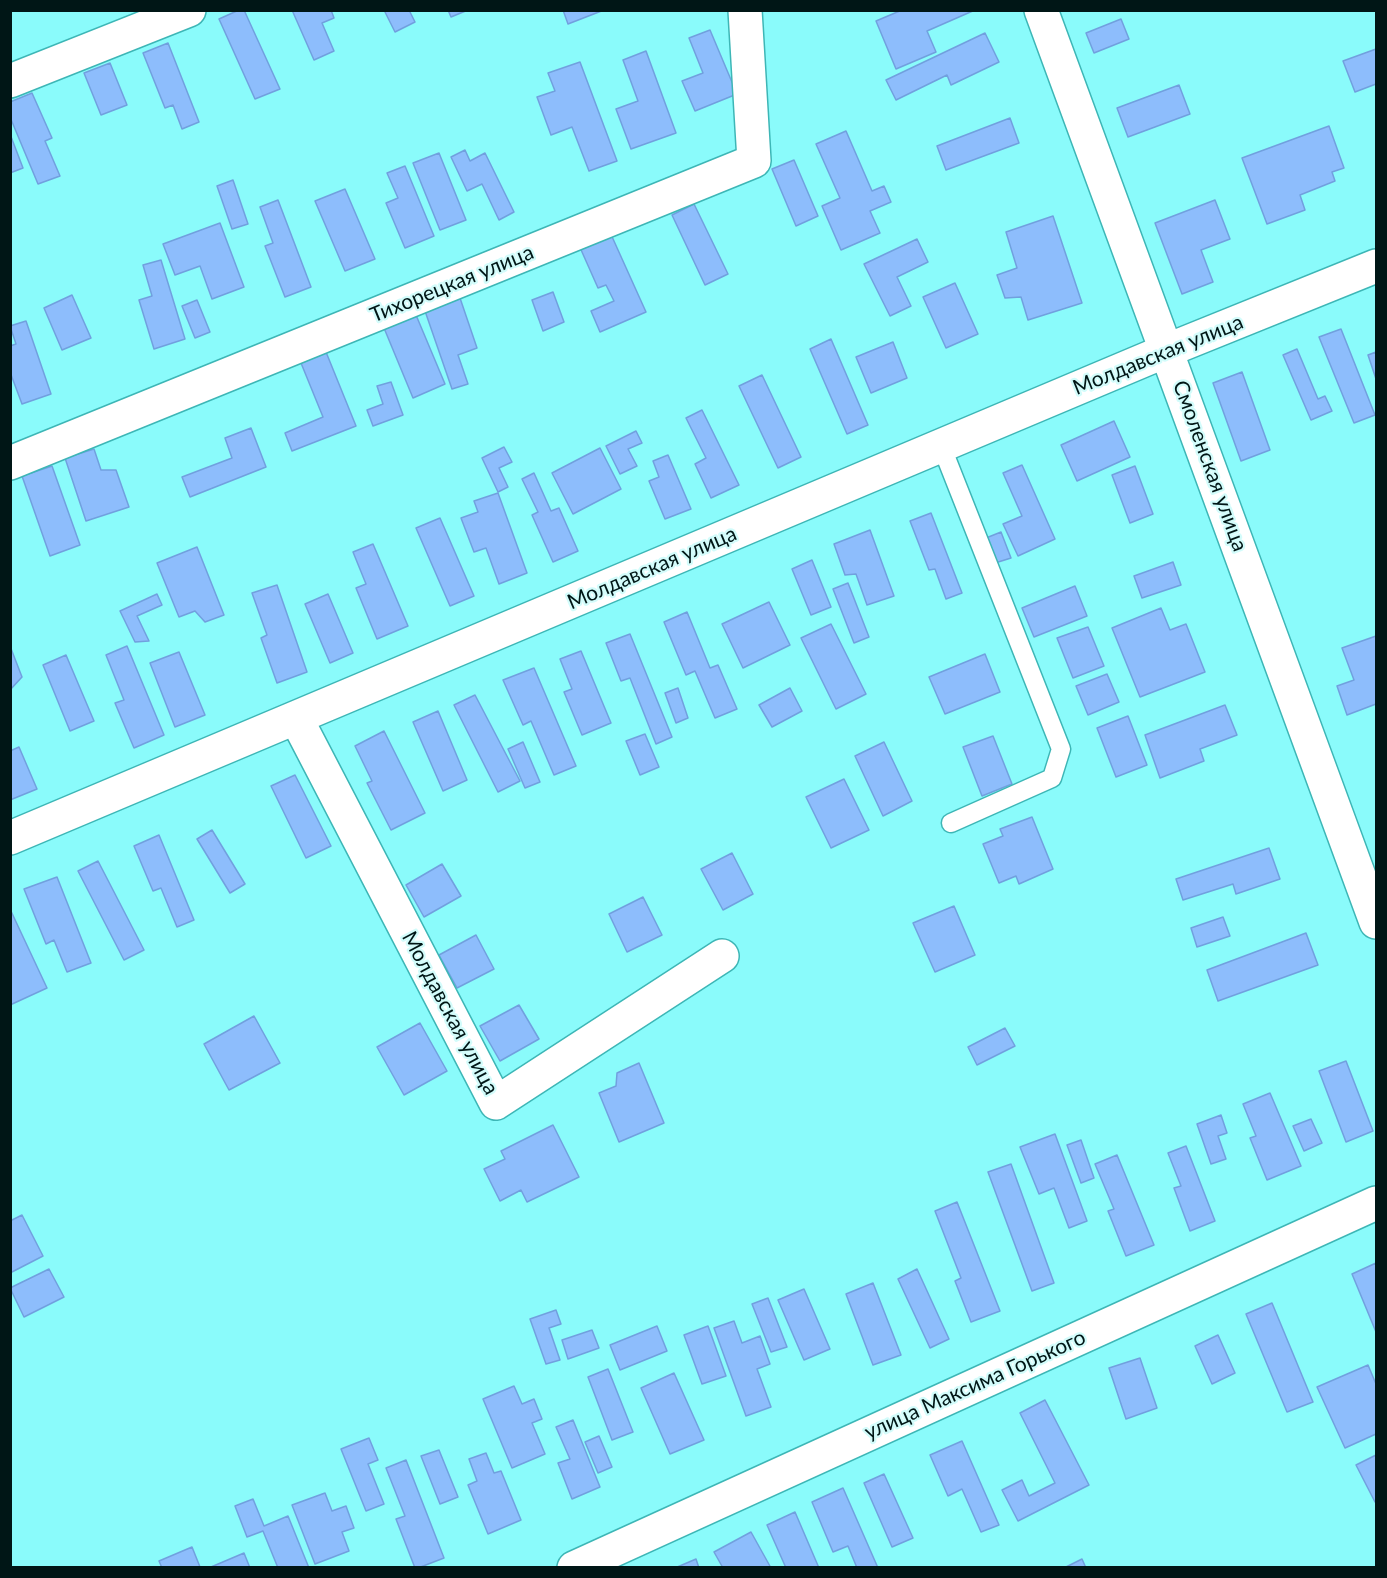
<!DOCTYPE html>
<meta charset="utf-8">
<style>
body{margin:0}
#map{position:relative;width:1387px;height:1578px;overflow:hidden;background:#8afbfb;font-family:Lato,sans-serif}
canvas{display:block}
.frame{position:absolute;inset:0;border:12px solid #001616;pointer-events:none}
</style>
<div id="map">
<canvas width="1387" height="1578"></canvas>
<div class="frame"></div>
</div>
<script>
const ctx = document.querySelector('canvas').getContext('2d');
ctx.lineJoin = 'round';
function paint(path, color) { ctx.fillStyle = color; ctx.fill(path, 'evenodd'); }
const toPath = rows => new Path2D(rows.map(r => 'M' + r).join(''));
function trace(path, color, width, dash) { ctx.strokeStyle = color; ctx.lineWidth = width; ctx.lineCap = dash ? 'butt' : 'round'; ctx.setLineDash(dash || []); ctx.stroke(path); }
function write(font, color, halo, rows, align = 'center') {
  ctx.font = font + ' Lato,sans-serif'; ctx.lineWidth = 4.5; ctx.setLineDash([]); ctx.textBaseline = 'middle'; ctx.strokeStyle = halo; ctx.fillStyle = color; for (const [text, x, y, turn = 0] of rows) {
    ctx.save(); ctx.translate(x, y); ctx.rotate((+turn || 0) * Math.PI / 180); ctx.textAlign = isNaN(turn) ? turn : align; if (halo) ctx.strokeText(text, 0, 0); ctx.fillText(text, 0, 0); ctx.restore();
  }
}
const building = toPath([
 [239,10,244,10,280,89,255,99,219,19,239,10],
 [292,10,331,10,334,18,322,23,334,51,314,60,292,10],
 [384,10,409,10,415,22,395,32,384,10],
 [448,10,468,10,451,17,448,10],
 [563,10,604,10,568,24,563,10],
 [902,10,975,10,927,31,936,52,896,69,876,21,902,10],
 [1121,19,1129,39,1094,53,1086,33,1121,19],
 [710,30,737,94,695,111,682,81,703,73,689,38,710,30],
 [985,33,999,62,951,85,947,75,896,100,886,80,985,33],
 [168,43,199,122,182,129,173,105,165,108,143,53,168,43],
 [1376,49,1376,84,1355,92,1343,61,1376,49],
 [646,51,676,133,631,149,616,109,638,101,623,60,646,51],
 [580,62,617,161,589,171,572,127,551,135,537,97,555,91,548,73,580,62],
 [110,63,127,105,101,115,84,73,110,63],
 [1179,85,1190,114,1128,137,1117,108,1179,85],
 [32,93,52,138,45,141,60,176,38,184,10,117,10,102,32,93],
 [1010,118,1019,143,946,170,937,146,1010,118],
 [1329,126,1344,168,1332,172,1335,181,1300,195,1305,210,1267,224,1242,158,1329,126],
 [846,131,872,191,884,186,891,202,870,211,880,233,841,250,822,206,840,198,816,144,846,131],
 [10,134,23,168,10,173,10,134],
 [465,150,470,161,485,153,514,212,499,220,482,184,467,191,451,157,465,150],
 [439,153,466,220,440,230,413,163,439,153],
 [794,160,818,216,796,226,772,169,794,160],
 [405,166,434,236,405,248,386,203,398,198,387,173,405,166],
 [233,180,248,224,232,229,217,186,233,180],
 [345,189,375,259,345,271,315,201,345,189],
 [278,200,311,287,285,297,265,246,273,243,260,207,278,200],
 [1215,200,1230,239,1201,250,1213,282,1182,294,1155,223,1215,200],
 [694,204,728,274,705,285,672,215,694,204],
 [1053,216,1082,303,1028,320,1021,297,1005,298,997,275,1017,268,1006,232,1053,216],
 [220,223,244,287,212,299,200,266,175,275,163,244,220,223],
 [609,230,646,312,600,332,591,311,614,301,606,285,598,288,578,243,609,230],
 [917,239,928,262,897,277,911,306,890,316,864,264,917,239],
 [161,260,185,339,154,349,139,300,152,296,143,265,161,260],
 [955,283,978,334,946,348,923,297,955,283],
 [553,292,564,322,543,331,532,300,553,292],
 [72,295,91,338,62,350,44,308,72,295],
 [460,298,477,348,458,355,468,384,452,389,425,311,460,298],
 [197,300,210,332,195,338,182,306,197,300],
 [416,315,445,384,413,398,384,328,416,315],
 [26,321,51,394,22,404,10,372,10,346,16,344,10,326,26,321],
 [1341,329,1375,415,1354,423,1319,337,1341,329],
 [831,339,868,425,847,434,810,349,831,339],
 [893,342,907,378,871,393,856,357,893,342],
 [1297,349,1318,399,1325,396,1332,411,1311,420,1283,355,1297,349],
 [326,352,356,426,292,451,285,433,323,417,301,363,326,352],
 [1376,352,1376,379,1368,355,1376,352],
 [1242,372,1270,450,1241,461,1213,383,1242,372],
 [762,375,801,457,778,468,739,386,762,375],
 [391,382,403,415,373,426,367,410,383,404,377,386,391,382],
 [702,410,739,485,711,498,695,464,706,458,686,418,702,410],
 [1114,421,1130,457,1077,481,1061,445,1114,421],
 [251,428,266,467,190,497,182,477,232,458,225,438,251,428],
 [636,431,642,443,628,449,637,466,620,474,606,446,636,431],
 [504,447,512,462,499,468,508,487,498,492,482,458,504,447],
 [600,448,621,489,573,514,552,473,600,448],
 [94,449,101,470,116,470,129,507,86,521,65,458,94,449],
 [668,455,691,509,665,519,649,481,659,477,653,461,668,455],
 [1022,465,1055,539,1018,556,1003,524,1022,516,1003,473,1022,465],
 [52,466,80,545,50,556,22,476,52,466],
 [1135,466,1153,514,1130,523,1112,475,1135,466],
 [534,473,551,511,559,508,578,551,553,562,532,515,538,512,522,479,534,473],
 [498,493,527,573,499,584,486,548,474,552,461,518,478,512,474,501,498,493],
 [931,513,962,593,946,599,935,569,929,570,910,521,931,513],
 [440,518,474,596,450,606,416,528,440,518],
 [870,530,894,596,867,605,856,574,845,575,834,544,870,530],
 [1001,532,1011,558,995,563,986,538,1001,532],
 [373,544,408,626,377,639,356,588,366,584,353,552,373,544],
 [197,547,224,615,205,622,195,611,179,617,157,563,197,547],
 [812,560,831,607,811,615,792,569,812,560],
 [1173,562,1181,585,1142,598,1134,576,1173,562],
 [848,583,869,637,854,643,833,589,848,583],
 [277,585,307,672,277,683,261,638,267,635,252,593,277,585],
 [1075,586,1087,616,1034,637,1022,608,1075,586],
 [157,594,162,605,137,616,149,641,135,642,120,611,157,594],
 [328,594,353,653,330,663,305,604,328,594],
 [769,602,790,645,743,668,722,624,769,602],
 [1161,608,1170,630,1186,624,1205,672,1140,697,1112,628,1161,608],
 [687,612,710,668,718,665,737,709,715,718,695,671,686,675,664,622,687,612],
 [831,624,866,694,836,709,801,638,831,624],
 [1088,627,1104,666,1073,678,1057,638,1088,627],
 [630,634,672,737,656,744,630,678,621,681,606,643,630,634],
 [1376,636,1376,704,1347,715,1337,686,1354,680,1342,648,1376,636],
 [10,646,22,677,10,690,10,646],
 [127,646,164,735,134,748,115,703,124,700,106,655,127,646],
 [581,651,611,723,582,735,564,692,572,689,560,659,581,651],
 [179,652,205,715,175,727,150,663,179,652],
 [985,654,1000,692,945,714,929,677,985,654],
 [66,655,94,721,70,731,43,665,66,655],
 [534,668,576,766,554,775,531,721,523,725,503,680,534,668],
 [1107,674,1119,702,1088,715,1076,686,1107,674],
 [678,688,688,718,676,723,665,693,678,688],
 [790,688,802,711,772,727,759,705,790,688],
 [475,695,520,781,498,792,454,705,475,695],
 [1225,705,1237,735,1200,749,1204,761,1160,778,1145,735,1225,705],
 [438,711,467,780,443,791,413,722,438,711],
 [1128,716,1147,765,1116,777,1097,728,1128,716],
 [384,731,425,813,391,830,367,783,372,781,355,746,384,731],
 [645,734,659,767,640,775,626,741,645,734],
 [993,736,1012,784,982,796,963,747,993,736],
 [523,742,540,782,525,788,508,749,523,742],
 [884,742,912,801,883,816,855,756,884,742],
 [19,747,37,789,10,800,10,751,19,747],
 [295,775,331,846,306,858,271,786,295,775],
 [844,779,869,830,831,848,806,797,844,779],
 [1032,817,1053,869,1019,884,1016,876,999,883,983,844,1003,836,1000,829,1032,817],
 [212,830,245,884,230,893,197,839,212,830],
 [159,835,194,920,177,927,161,888,153,891,134,846,159,835],
 [1269,848,1280,879,1236,894,1233,884,1183,900,1176,879,1269,848],
 [732,853,753,894,723,910,701,869,732,853],
 [98,861,144,950,124,960,78,871,98,861],
 [442,864,461,896,424,917,406,885,442,864],
 [57,877,91,963,67,972,54,940,46,944,24,889,57,877],
 [643,897,662,935,627,952,609,914,643,897],
 [954,906,975,955,935,972,913,923,954,906],
 [10,909,47,988,10,1005,10,909],
 [1223,917,1230,936,1197,947,1191,928,1223,917],
 [1306,933,1318,965,1218,1001,1207,970,1306,933],
 [476,935,494,969,457,988,439,955,476,935],
 [519,1005,539,1039,500,1061,480,1026,519,1005],
 [254,1016,280,1063,229,1090,204,1044,254,1016],
 [420,1023,447,1071,404,1095,377,1047,420,1023],
 [1005,1028,1015,1046,977,1065,968,1047,1005,1028],
 [1346,1061,1373,1131,1346,1142,1319,1071,1346,1061],
 [639,1063,664,1123,619,1142,599,1093,616,1086,617,1073,639,1063],
 [1270,1093,1301,1166,1267,1180,1250,1138,1256,1136,1243,1104,1270,1093],
 [1221,1115,1227,1133,1218,1136,1226,1159,1211,1164,1197,1124,1221,1115],
 [1311,1119,1322,1143,1304,1151,1293,1126,1311,1119],
 [553,1125,579,1177,527,1202,521,1190,500,1201,484,1169,505,1159,501,1151,553,1125],
 [1055,1134,1087,1221,1069,1228,1054,1188,1039,1194,1020,1147,1055,1134],
 [1081,1140,1094,1178,1081,1183,1067,1145,1081,1140],
 [1186,1146,1215,1221,1190,1231,1174,1188,1181,1186,1168,1153,1186,1146],
 [1117,1155,1154,1245,1126,1256,1108,1211,1114,1209,1095,1164,1117,1155],
 [1011,1164,1054,1283,1032,1291,988,1172,1011,1164],
 [957,1202,1000,1311,971,1322,955,1281,961,1278,935,1211,957,1202],
 [22,1215,43,1256,10,1273,10,1221,22,1215],
 [1376,1263,1376,1332,1352,1274,1376,1263],
 [49,1269,64,1297,24,1317,10,1288,49,1269],
 [917,1269,949,1339,930,1348,898,1279,917,1269],
 [873,1283,901,1355,873,1365,846,1294,873,1283],
 [804,1289,830,1349,804,1360,778,1300,804,1289],
 [768,1298,787,1347,771,1352,752,1304,768,1298],
 [1272,1303,1313,1402,1287,1412,1246,1314,1272,1303],
 [556,1310,561,1324,549,1328,560,1360,546,1364,530,1319,556,1310],
 [734,1321,742,1343,760,1336,770,1364,757,1369,771,1407,746,1416,714,1328,734,1321],
 [657,1326,667,1351,620,1370,610,1345,657,1326],
 [708,1326,726,1376,702,1384,684,1335,708,1326],
 [592,1330,599,1348,568,1359,562,1340,592,1330],
 [1218,1335,1235,1373,1212,1384,1195,1346,1218,1335],
 [1140,1358,1157,1408,1126,1419,1109,1368,1140,1358],
 [1368,1365,1376,1384,1376,1434,1345,1448,1317,1387,1368,1365],
 [608,1369,633,1432,612,1440,588,1377,608,1369],
 [674,1373,704,1440,670,1454,641,1388,674,1373],
 [514,1386,522,1404,534,1399,542,1419,532,1423,545,1454,512,1468,483,1399,514,1386],
 [1045,1400,1089,1485,1018,1521,1002,1490,1022,1480,1029,1496,1055,1483,1020,1413,1045,1400],
 [573,1420,600,1487,572,1499,558,1463,570,1459,556,1427,573,1420],
 [599,1436,612,1467,598,1473,585,1442,599,1436],
 [369,1438,378,1460,368,1464,384,1504,366,1511,341,1449,369,1438],
 [962,1441,999,1525,981,1532,962,1489,948,1496,930,1455,962,1441],
 [439,1450,458,1497,440,1504,421,1456,439,1450],
 [486,1453,494,1473,501,1471,521,1520,488,1534,468,1485,477,1481,469,1459,486,1453],
 [1376,1455,1376,1501,1375,1502,1356,1465,1376,1455],
 [406,1460,444,1558,418,1568,415,1568,396,1519,405,1516,386,1468,406,1460],
 [884,1474,913,1538,892,1547,864,1483,884,1474],
 [843,1488,878,1568,857,1568,848,1546,833,1552,812,1502,843,1488],
 [325,1493,332,1511,346,1506,354,1528,342,1532,349,1551,315,1564,292,1505,325,1493],
 [253,1499,264,1526,288,1516,309,1568,278,1568,263,1531,247,1537,235,1506,253,1499],
 [795,1512,819,1568,786,1568,767,1525,795,1512],
 [751,1532,771,1568,723,1568,714,1552,751,1532],
 [192,1547,200,1567,162,1568,159,1561,192,1547],
 [244,1553,250,1568,212,1568,211,1567,244,1553],
 [696,1559,699,1568,675,1568,696,1559],
 [1082,1559,1086,1568,1064,1568,1082,1559]
]);
paint(building, '#8dbdfc');
trace(building, '#71a0de', 1.5);
const lane = toPath([
 [941,445,1061,749,1052,778,951,823]
]);
const street = toPath([
 [1041,10,1376,922],
 [10,81,189,10],
 [10,463,754,161,745,10],
 [296,718,496,1103,722,956],
 [10,838,1168,350,1376,266]
]);
const secondary = toPath([
 [574,1568,1376,1203]
]);
trace(lane, '#3db6b6', 21);
trace(street, '#3db6b6', 36);
trace(secondary, '#3db6b6', 36);
trace(lane, '#fff', 18);
trace(street, '#fff', 33);
trace(secondary, '#fff', 33);
write('21px', '#001616', '#d3fcfb', [
 ["Тихорецкая улица",452,284,-22],
 ["Молдавская улица",1158,355,-22],
 ["Смоленская улица",1210,466,70],
 ["Молдавская улица",652,568,-23],
 ["Молдавская улица",450,1013,62],
 ["улица Максима Горького",975,1385,-24]
]);
</script>
